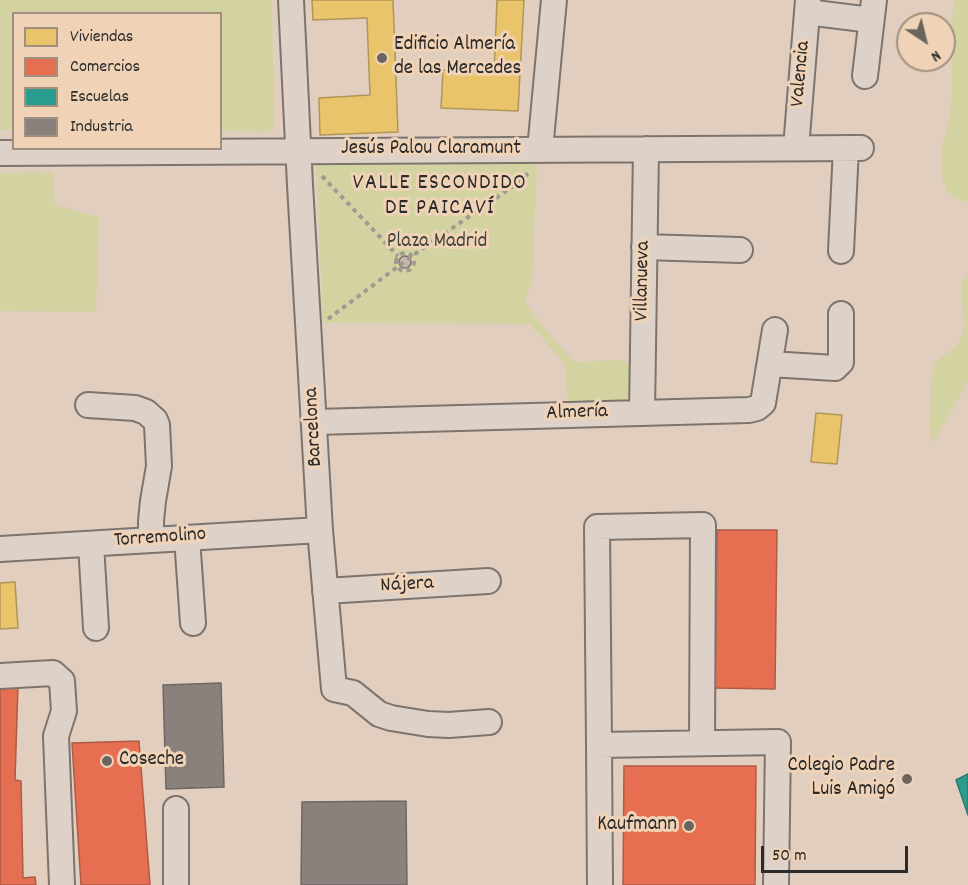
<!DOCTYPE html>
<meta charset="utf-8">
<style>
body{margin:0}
#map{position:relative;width:968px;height:885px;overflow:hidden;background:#e1cebf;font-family:Dekko,sans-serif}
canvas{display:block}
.legend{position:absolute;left:12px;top:12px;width:210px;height:138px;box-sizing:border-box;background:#f0d3b7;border:2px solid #a1907f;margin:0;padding:8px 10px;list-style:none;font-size:18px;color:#2b2b2b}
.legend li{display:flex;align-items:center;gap:12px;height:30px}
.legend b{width:30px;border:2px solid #a1907f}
.north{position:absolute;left:896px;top:12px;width:60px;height:60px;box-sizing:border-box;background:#f0d3b7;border:2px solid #a1907f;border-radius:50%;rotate:145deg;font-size:16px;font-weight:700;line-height:24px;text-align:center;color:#2b2b2b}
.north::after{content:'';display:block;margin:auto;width:21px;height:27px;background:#6b645f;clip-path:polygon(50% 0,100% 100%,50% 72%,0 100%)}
.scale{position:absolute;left:761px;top:846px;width:147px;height:27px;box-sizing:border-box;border:3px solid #2b2b2b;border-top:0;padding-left:8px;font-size:18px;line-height:21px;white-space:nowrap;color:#2b2b2b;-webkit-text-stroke:4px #f0d3b7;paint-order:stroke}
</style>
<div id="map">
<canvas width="968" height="885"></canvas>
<ul class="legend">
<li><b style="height:16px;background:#e9c46a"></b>Viviendas</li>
<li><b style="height:16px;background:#e76f51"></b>Comercios</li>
<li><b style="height:16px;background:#2a9d8f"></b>Escuelas</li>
<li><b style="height:16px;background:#8a817c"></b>Industria</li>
</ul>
<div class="north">N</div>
<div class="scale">50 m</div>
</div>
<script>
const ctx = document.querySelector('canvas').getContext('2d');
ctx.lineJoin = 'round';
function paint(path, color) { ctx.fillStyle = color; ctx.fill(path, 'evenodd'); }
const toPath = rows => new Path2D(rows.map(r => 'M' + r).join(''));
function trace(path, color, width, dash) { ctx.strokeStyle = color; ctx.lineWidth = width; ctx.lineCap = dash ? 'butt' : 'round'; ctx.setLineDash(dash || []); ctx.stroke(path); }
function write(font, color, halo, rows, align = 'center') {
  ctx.font = font + ' Dekko,sans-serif'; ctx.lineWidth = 6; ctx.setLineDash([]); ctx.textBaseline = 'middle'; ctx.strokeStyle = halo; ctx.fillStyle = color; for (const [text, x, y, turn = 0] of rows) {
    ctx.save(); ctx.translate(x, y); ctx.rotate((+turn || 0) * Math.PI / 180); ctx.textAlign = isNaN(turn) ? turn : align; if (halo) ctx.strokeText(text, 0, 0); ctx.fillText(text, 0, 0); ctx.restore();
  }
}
paint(toPath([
 [0,0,272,0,274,127,270,132,221,131,220,14,14,14,13,130,0,130],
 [954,0,968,0,968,202,954,198,947,190,942,178,941,151,948,126,952,100,952,20],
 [316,162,537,164,532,281,525,301,538,321,574,362,619,360,638,365,633,395,627,399,617,402,568,406,565,364,530,324,323,323],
 [39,172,53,173,55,205,99,217,96,312,0,311,0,173],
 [968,273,968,382,932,444,930,428,931,387,932,375,935,363,956,346,962,336,965,322,961,296,961,284]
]), '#d3d3a2');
const homes = toPath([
 [312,0,393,0,398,132,320,135,319,98,370,95,367,18,313,20,312,0],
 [497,0,524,0,518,111,441,108,443,70,494,73,497,0],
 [816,413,842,415,837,464,811,462,816,413],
 [15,582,18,628,0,629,0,583,15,582]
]);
paint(homes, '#e9c46a');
trace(homes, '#b09657', 1.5);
const shops = toPath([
 [717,530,777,530,775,689,715,688,717,530],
 [18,685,15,780,21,781,23,878,35,877,36,885,0,885,0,686,18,685],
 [139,741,150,885,81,885,72,743,139,741],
 [624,766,756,766,755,885,623,885,624,766]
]);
paint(shops, '#e76f51');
trace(shops, '#af5b46', 1.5);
const schools = toPath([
 [968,774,968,815,956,780,968,774]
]);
paint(schools, '#2a9d8f');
trace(schools, '#2a7b71', 1.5);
const industry = toPath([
 [221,683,224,787,166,789,163,685,221,683],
 [406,801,407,885,301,885,302,802,406,801]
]);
paint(industry, '#8a817c');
trace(industry, '#6e6764', 1.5);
const building = toPath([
 '399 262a6 6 0 1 1 12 0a6 6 0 1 1-12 0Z'
]);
paint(building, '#c9b7ae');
trace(building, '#7d746e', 1.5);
const minor = toPath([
 [291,0,300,185,320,530,334,689,353,693,379,714,391,718,428,724,449,725,489,722],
 [807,12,871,20],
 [865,76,874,0],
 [796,148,808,0],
 [540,150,554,0],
 [0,153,861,148],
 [644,247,740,250],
 [841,251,846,148],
 [770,364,835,368,841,362,841,314],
 [88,405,135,408,146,412,155,420,157,425,159,466,153,501,151,521,151,540],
 [642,413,646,149],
 [315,422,749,410,757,408,763,403,775,330],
 [187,538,193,623],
 [91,544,96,628],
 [0,549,320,530],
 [325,591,488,581],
 [0,676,53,673,62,681,64,711,56,736,62,885],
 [599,745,597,527,703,525,702,743],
 [176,809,176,885],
 [600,885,599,745,778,742,776,885]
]);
trace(minor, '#7d746e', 28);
trace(toPath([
 [322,176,398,256],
 '396 262a9 9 0 1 1 18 0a9 9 0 1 1-18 0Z',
 [328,319,412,256,522,180,530,171]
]), '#a19992', 4, [4.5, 4.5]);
trace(minor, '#ded2c8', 24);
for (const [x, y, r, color] of [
 [382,58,6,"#6b645f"],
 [107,761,6,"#6b645f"],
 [907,779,6,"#6b645f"],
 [689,826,6,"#6b645f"]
]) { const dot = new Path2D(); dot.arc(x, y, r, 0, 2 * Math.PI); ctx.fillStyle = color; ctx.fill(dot); trace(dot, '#f0d3b7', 2); }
write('21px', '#2b2b2b', '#f0d3b7', [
 ["Edificio Almería",394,46],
 ["de las Mercedes",394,70],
 ["Coseche",119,761],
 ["Colegio Padre",895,767,"right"],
 ["Luis Amigó",895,791,"right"],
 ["Kaufmann",677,826,"right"]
], 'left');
write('21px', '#2b2b2b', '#f0d3b7', [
 ["Valencia",802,74,-85],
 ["Jesús Palou Claramunt",431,150],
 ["Villanueva",644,281,-89],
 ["Almería",577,414,-2],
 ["Barcelona",315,427,-93],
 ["Torremolino",160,539,-4],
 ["Nájera",407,586,-3]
]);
write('21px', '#424539', '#f0d3b7', [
 ["Plaza Madrid",437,243]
]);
ctx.letterSpacing = '1.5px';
write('22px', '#2b2b2b', '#f0d3b7', [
 ["VALLE ESCONDIDO",440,185],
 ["DE PAICAVÍ",440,210]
]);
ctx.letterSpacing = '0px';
</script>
